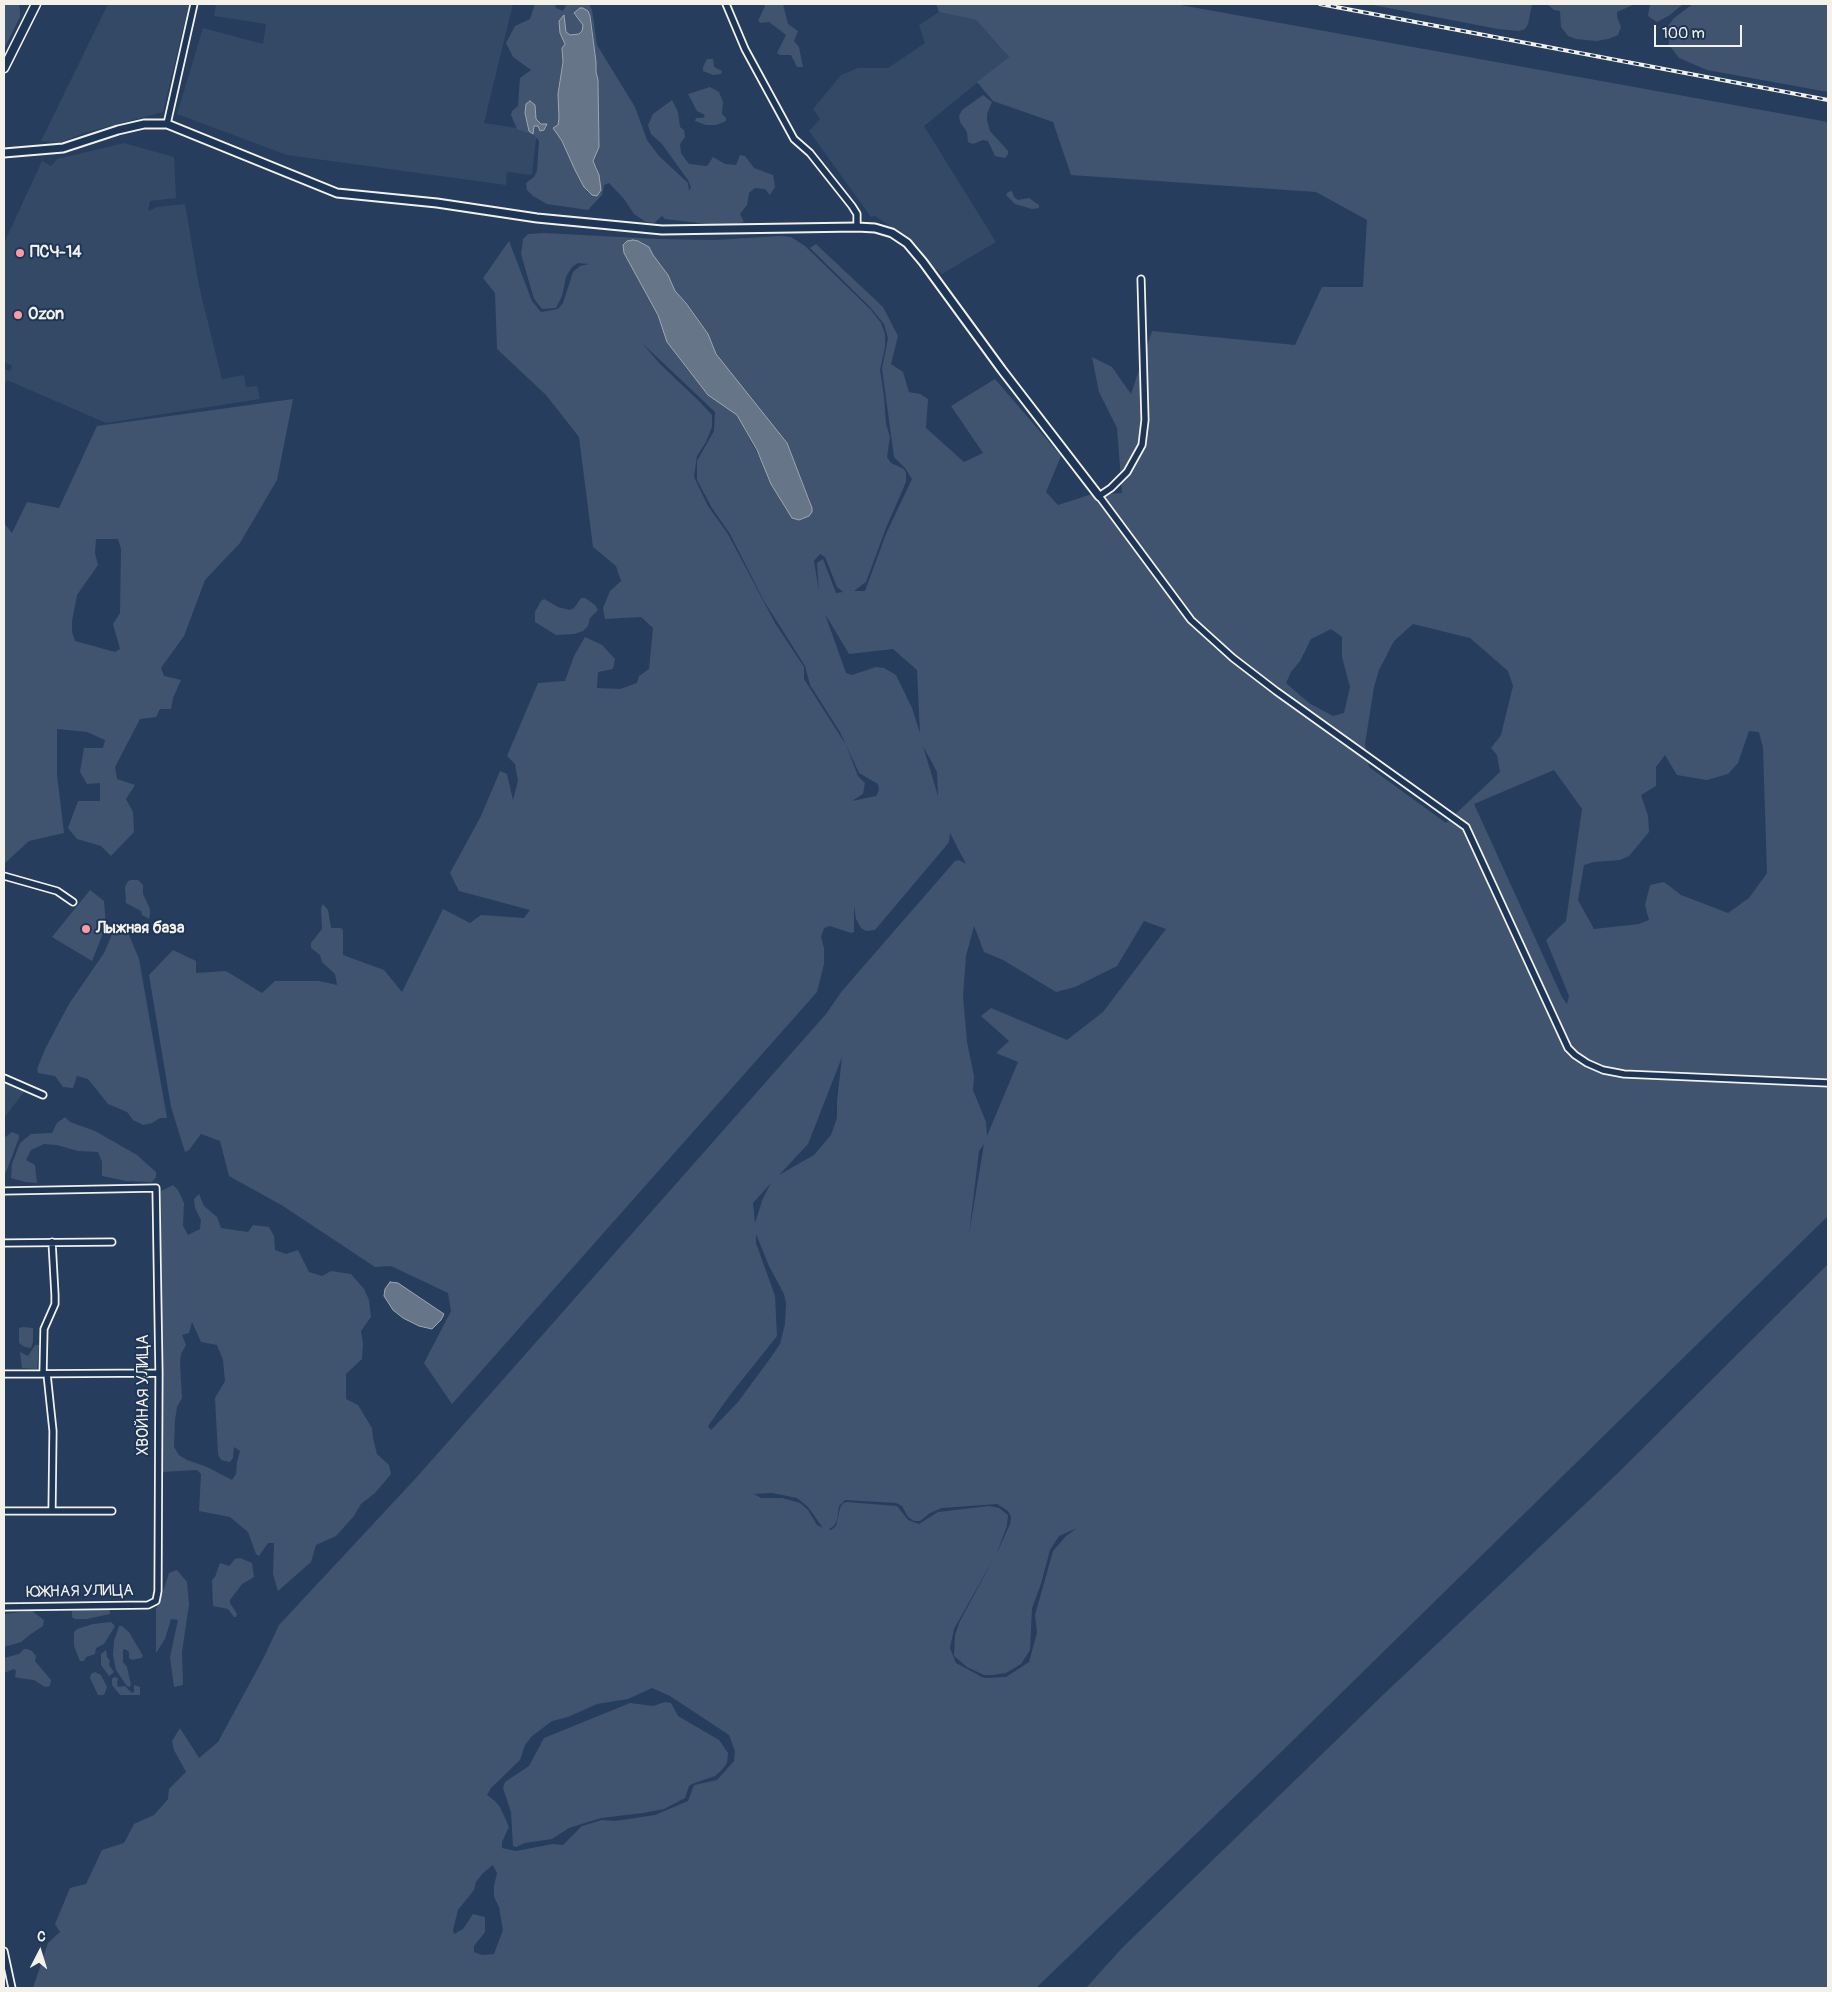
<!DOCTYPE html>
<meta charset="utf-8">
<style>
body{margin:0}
#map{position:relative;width:1832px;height:1992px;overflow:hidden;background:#263d5d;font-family:Pangolin,sans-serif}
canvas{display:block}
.frame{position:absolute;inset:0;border:5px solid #f4f1e8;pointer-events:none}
.north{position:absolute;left:15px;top:1927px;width:50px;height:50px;-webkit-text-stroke:4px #1d3557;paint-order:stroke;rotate:5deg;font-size:14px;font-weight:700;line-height:20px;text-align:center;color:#f4f1e8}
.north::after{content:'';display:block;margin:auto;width:18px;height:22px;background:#f4f1e8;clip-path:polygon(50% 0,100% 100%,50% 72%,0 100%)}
.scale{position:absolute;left:1654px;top:25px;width:88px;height:22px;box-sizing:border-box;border:2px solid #f4f1e8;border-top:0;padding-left:6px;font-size:15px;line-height:18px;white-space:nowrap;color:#f4f1e8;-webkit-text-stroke:4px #1d3557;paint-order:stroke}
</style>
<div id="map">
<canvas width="1832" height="1992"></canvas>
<div class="frame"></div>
<div class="north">С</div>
<div class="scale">100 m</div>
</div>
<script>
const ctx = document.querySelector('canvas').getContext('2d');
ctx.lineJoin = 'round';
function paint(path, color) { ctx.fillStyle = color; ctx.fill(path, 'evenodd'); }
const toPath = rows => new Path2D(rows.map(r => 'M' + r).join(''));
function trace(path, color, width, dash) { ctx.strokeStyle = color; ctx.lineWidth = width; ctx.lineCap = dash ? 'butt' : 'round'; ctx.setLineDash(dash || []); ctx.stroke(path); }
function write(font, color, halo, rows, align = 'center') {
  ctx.font = font + ' Pangolin,sans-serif'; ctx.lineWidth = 4; ctx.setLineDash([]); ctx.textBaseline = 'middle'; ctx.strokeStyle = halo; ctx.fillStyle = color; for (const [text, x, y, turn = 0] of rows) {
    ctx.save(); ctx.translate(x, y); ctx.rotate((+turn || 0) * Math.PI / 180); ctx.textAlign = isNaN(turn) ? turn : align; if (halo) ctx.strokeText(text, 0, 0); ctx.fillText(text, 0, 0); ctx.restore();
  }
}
paint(toPath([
 [108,4,189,4,163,112,84,133,59,143,41,141],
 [216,4,513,4,484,123,537,131,532,175,507,172,506,185,287,155,177,114,203,28,263,44,266,24,214,16],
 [939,12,976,20,1009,57,924,126,996,242,942,274,937,269,935,271,916,244,875,216,871,217,809,131,820,119,813,109,841,75,858,68,888,68,925,43,919,25],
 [124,143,174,157,176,198,150,201,148,210,149,211,157,207,185,204,199,286,222,379,244,375,246,387,257,386,260,399,106,423,7,380,4,386,4,369,10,371,12,366,4,362,4,243,42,161,51,166,57,159],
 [4,1083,24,1092,4,1118]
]), '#334966');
paint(toPath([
 [4,4,19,4,20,11,20,17,4,49],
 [535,4,555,4,556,8,563,11,567,4,589,4,592,10,597,45,635,107,647,140,659,156,688,183,689,191,691,187,688,180,662,144,651,134,648,125,653,114,672,100,678,112,680,127,684,130,685,137,680,144,681,153,689,164,707,166,713,157,725,164,736,165,740,155,745,156,754,168,773,175,775,187,770,195,765,189,755,188,749,193,747,205,740,214,744,222,724,226,665,219,662,216,654,223,646,222,634,214,624,199,609,183,604,185,602,195,588,210,547,204,533,196,527,190,526,183,534,177,537,171,539,141,534,135,517,129,511,115,512,111,518,106,520,78,531,70,513,57,506,43,515,26,530,19],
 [577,12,590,16,596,62,596,72,598,80,599,147,593,158,593,162,597,168,588,193,575,170,562,141,553,128,558,125,559,118,558,94,563,62,562,48,565,42,560,34,564,15,566,32,570,35,579,34,582,31,583,25,580,20,574,15],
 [535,105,535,119,547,127,540,131,538,126,534,126,534,133,529,131,525,113],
 [764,4,783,4,788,24,798,31,794,41,799,47,803,67,797,67,791,55,780,55,777,53,786,35,769,22,761,23,758,21,765,6],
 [936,4,1175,4,1828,122,1828,1216,1277,1756,1036,1988,33,1988,48,1943,60,1932,55,1924,70,1888,86,1884,102,1850,124,1843,134,1824,154,1815,168,1799,169,1789,186,1772,174,1750,172,1741,180,1728,199,1758,218,1742,264,1657,279,1625,416,1478,826,1014,842,991,955,861,959,860,966,864,950,833,949,842,945,847,875,930,866,931,861,928,856,919,854,905,854,932,851,933,830,926,824,928,821,937,824,948,824,964,817,992,452,1404,424,1363,451,1311,448,1293,391,1266,375,1267,283,1206,229,1176,220,1141,201,1134,189,1150,185,1152,171,1107,149,975,173,950,196,961,196,973,226,971,262,993,275,981,319,981,337,985,335,974,322,962,320,955,311,948,311,943,322,929,321,908,323,904,328,910,331,928,341,928,343,930,343,955,384,970,402,992,443,909,470,923,481,915,524,918,530,910,459,891,450,873,481,816,500,771,507,774,513,800,518,781,515,764,507,756,538,683,565,681,574,656,585,637,602,645,615,659,613,669,598,672,597,688,620,689,637,683,639,676,649,669,653,628,641,617,605,619,603,608,610,591,621,581,616,566,593,547,579,437,546,395,497,349,495,293,483,278,509,241,532,301,541,312,558,309,563,303,573,272,580,266,589,264,578,263,572,267,566,277,562,296,556,308,542,309,534,299,521,254,523,239,528,234,544,233,658,239,716,240,780,236,791,237,805,246,871,310,881,323,885,334,885,347,880,370,884,396,886,424,890,437,887,457,891,463,904,469,906,473,906,482,886,528,866,582,854,591,865,591,886,534,912,479,905,468,894,457,882,369,888,338,884,324,870,307,810,248,816,244,883,307,898,336,891,364,903,372,909,392,920,394,928,399,926,428,964,462,983,453,951,406,995,379,1061,456,1046,492,1058,505,1089,495,1122,493,1117,428,1099,392,1092,357,1112,367,1131,394,1152,331,1295,345,1322,287,1363,287,1367,220,1316,192,1071,175,1053,122,993,101,977,82,1009,57,976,20,939,12],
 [649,247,653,255,668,275,675,291,687,303,708,334,716,354,787,443,810,501,812,512,764,466,737,415,720,403,688,370,667,342,658,315,623,249],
 [642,343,715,412,714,431,697,461,697,480,712,508,730,534,764,601,805,666,810,685,840,732,859,773,878,784,879,790,876,796,852,801,863,794,865,783,858,776,846,745,804,679,804,667,775,623,728,534,708,506,694,477,697,456,706,442,712,427,712,415,699,401,661,365],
 [820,554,825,557,837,587,843,592,836,593,823,559,817,563,819,591,814,561],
 [825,614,849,654,893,649,917,670,920,733,912,708,896,675,884,668,876,667,852,675,846,673],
 [1413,624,1470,638,1508,671,1513,686,1501,735,1491,748,1497,755,1500,772,1446,823,1369,767,1365,744,1374,687,1379,670,1394,641],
 [1331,629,1342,637,1342,657,1350,687,1344,713,1333,716,1309,703,1286,683,1291,672,1300,661,1311,639],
 [1749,731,1759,732,1763,748,1767,873,1749,898,1728,913,1681,895,1664,882,1650,885,1645,905,1649,920,1639,924,1594,929,1578,900,1584,865,1594,862,1620,860,1629,856,1649,832,1648,816,1641,795,1656,786,1656,767,1665,755,1677,775,1707,780,1728,774,1738,763],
 [923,746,937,772,938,796],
 [1554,770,1582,809,1566,921,1546,940,1569,996,1567,1004,1562,997,1474,804],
 [1144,921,1166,929,1103,1012,1067,1040,991,1008,981,1016,1009,1041,996,1053,1018,1062,987,1136,986,1122,973,1090,974,1076,967,1042,963,996,966,956,974,926,984,952,1003,960,1056,992,1075,987,1117,966],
 [842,1057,837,1101,837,1118,831,1135,814,1155,779,1175,808,1144],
 [984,1144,969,1234,979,1151],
 [771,1183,763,1198,755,1223,753,1203],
 [756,1234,769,1266,784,1294,786,1303,785,1324,780,1344,769,1360,738,1402,711,1430,708,1426,730,1395,777,1336,775,1296,756,1243],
 [772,1493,797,1498,808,1507,823,1528,817,1525,808,1510,800,1503,782,1498,761,1498,754,1494],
 [845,1500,896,1503,902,1506,908,1517,914,1521,920,1521,930,1513,942,1508,997,1504,1008,1511,1011,1517,1010,1524,996,1555,1007,1526,1008,1515,999,1508,989,1506,938,1512,919,1524,908,1520,897,1506,847,1502,843,1503,840,1508,836,1526,831,1530,829,1529,834,1526,837,1520,839,1506],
 [1077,1528,1066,1536,1053,1551,1035,1615,1037,1633,1029,1662,1006,1677,984,1678,956,1663,950,1648,954,1629,995,1556,960,1621,955,1635,954,1656,967,1667,984,1675,993,1675,1006,1673,1021,1664,1030,1650,1032,1608,1041,1584,1050,1550,1059,1536],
 [652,1688,670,1696,729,1735,735,1751,734,1761,717,1780,694,1785,688,1801,655,1815,615,1821,602,1820,582,1826,563,1845,553,1844,516,1851,502,1848,502,1842,509,1827,500,1807,495,1801,487,1795,491,1788,520,1760,525,1745,532,1736,552,1721,568,1717,597,1704,628,1699],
 [493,1865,497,1873,494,1886,494,1897,499,1907,503,1930,494,1954,482,1955,474,1952,474,1946,485,1932,485,1917,473,1914,463,1929,454,1934,453,1930,458,1910,474,1890,476,1882,483,1873],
 [1368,4,1531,4,1532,5,1528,24,1525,29,1519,31,1498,29],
 [1547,4,1635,4,1617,12,1617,17,1621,27,1618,35,1608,39,1596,41,1576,39,1568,36,1561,27,1560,11,1554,10],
 [1650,4,1683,4,1670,15,1657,22,1648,16],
 [1693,4,1828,4,1828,92,1707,70,1679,58,1669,45,1668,26,1674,18],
 [707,59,713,59,714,67,722,71,721,74,713,75,703,71,703,67],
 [710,87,719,92,723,102,722,114,726,118,726,121,716,125,706,125,695,121,696,118,703,118,705,115,697,111,688,94],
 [983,95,992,102,987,114,987,120,990,131,1008,151,1008,154,1005,158,995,156,988,141,983,140,973,144,968,142,967,132,960,122,959,116,962,110],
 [1012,191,1014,197,1018,200,1029,198,1039,205,1039,208,1032,209,1015,204,1006,195,1008,192],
 [293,399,277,480,240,543,205,580,184,636,161,668,164,676,181,680,173,698,171,709,160,709,156,717,140,719,115,767,117,779,135,785,126,799,133,812,134,832,111,856,101,846,77,839,68,828,78,801,100,801,100,783,87,784,80,772,84,748,103,748,105,740,87,732,57,729,57,775,64,833,29,841,4,864,4,523,12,533,27,502,59,508,97,426],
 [96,539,118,539,121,549,120,613,113,624,120,649,115,652,75,641,72,632,72,621,77,595,98,565,95,553],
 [581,598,585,598,595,605,598,610,590,618,588,626,583,631,574,634,556,635,535,622,535,612,541,601,544,599,558,607,570,610,574,608],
 [131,880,138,880,143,885,143,894,150,909,150,915,149,919,142,915,141,911,126,903,125,887,128,881],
 [90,890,104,901,106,926,92,961,52,937],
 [121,928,127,930,139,959,167,1118,160,1118,152,1123,143,1125,133,1120,127,1112,108,1104,88,1079,77,1076,73,1088,63,1087,55,1076,38,1073,37,1069,46,1047,69,1004,104,953,113,932],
 [65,1117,70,1122,95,1131,137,1155,156,1172,156,1177,152,1182,126,1181,102,1176,102,1162,98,1152,78,1151,57,1145,44,1144,31,1150,26,1160,35,1165,37,1183,25,1182,11,1178,12,1164,20,1143,31,1134,52,1133,57,1123],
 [12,1132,19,1135,19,1138,6,1172,4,1173,4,1138],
 [173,1185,178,1190,184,1203,183,1226,188,1235,200,1229,201,1220,195,1208,194,1199,199,1194,204,1206,217,1217,221,1228,248,1232,253,1225,269,1227,274,1236,275,1250,286,1254,298,1250,309,1272,322,1276,331,1271,351,1274,364,1289,369,1300,371,1317,361,1331,363,1344,362,1359,346,1374,346,1399,358,1405,372,1428,373,1438,377,1454,389,1465,391,1474,375,1493,361,1504,354,1516,336,1536,316,1545,311,1562,278,1591,273,1574,274,1543,268,1543,259,1556,256,1554,248,1532,230,1517,199,1511,201,1474,197,1470,162,1472,161,1191],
 [192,1322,201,1342,217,1345,223,1360,225,1381,215,1398,218,1454,221,1460,230,1462,233,1458,234,1447,240,1451,237,1462,236,1474,232,1480,207,1467,187,1460,179,1455,174,1447,175,1420,177,1407,182,1398,180,1362,181,1354,186,1345,182,1335,189,1333],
 [1828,1264,1828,1988,1086,1988,1122,1948,1384,1694,1618,1473],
 [23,1327,33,1328,33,1342,31,1348,25,1347,19,1343,19,1328],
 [35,1345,39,1345,37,1369,22,1368,20,1352,28,1356],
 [240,1558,252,1563,254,1577,242,1584,230,1600,230,1603,237,1614,236,1617,234,1617,228,1609,213,1606,212,1580,215,1577,220,1563,229,1566,235,1559],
 [177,1570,187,1582,189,1604,182,1652,183,1685,174,1687,170,1657,178,1620,171,1619,165,1639,156,1653,156,1609,160,1601,169,1573],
 [109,1607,110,1614,87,1619,75,1619,72,1617,72,1611,79,1609],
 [32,1611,44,1620,43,1626,31,1634,21,1642,4,1647,4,1614],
 [111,1622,115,1626,104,1644,96,1648,95,1654,86,1657,84,1661,80,1661,74,1646,74,1632,77,1629,93,1624],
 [119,1626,122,1626,129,1632,143,1656,141,1658,132,1660,129,1658,129,1652,125,1649,123,1650,123,1662,127,1667,131,1685,129,1687,126,1685,116,1670,113,1655,114,1641],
 [24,1649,27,1649,32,1651,36,1656,35,1661,51,1680,50,1686,45,1687,34,1680,18,1678,15,1677,16,1671,14,1669,4,1673,4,1658,19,1654],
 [106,1650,107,1657,110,1661,109,1665,114,1672,109,1676,101,1665,101,1654],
 [95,1672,101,1675,107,1687,104,1695,98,1695,90,1678,91,1674],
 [114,1677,118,1678,117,1683,118,1687,125,1686,132,1693,134,1692,134,1685,140,1687,140,1695,120,1695,112,1685,112,1679],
 [665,1702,671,1703,678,1716,719,1740,728,1753,727,1763,722,1770,715,1776,692,1784,689,1786,685,1798,664,1809,643,1813,601,1818,569,1828,552,1839,525,1843,516,1847,513,1846,511,1812,503,1788,505,1782,529,1766,544,1738,630,1703,653,1706]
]), '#40546f');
const water = toPath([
 [580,8,583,8,588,11,590,16,596,62,596,72,598,80,599,147,593,161,599,175,601,190,597,196,592,195,584,187,575,170,562,141,553,128,558,125,559,118,558,94,563,62,562,48,565,44,560,33,559,21,564,15,566,32,570,35,579,34,582,31,583,25,574,13,580,8],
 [530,101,535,105,536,119,541,124,547,124,544,130,540,131,538,126,534,126,533,134,529,131,525,113,526,104,530,101],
 [633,240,638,241,649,247,653,255,668,275,675,291,686,303,708,334,716,354,787,443,812,508,812,512,809,516,799,520,792,518,771,484,757,450,737,415,708,395,667,342,658,315,624,253,623,245,627,241,633,240],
 [390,1282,398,1283,444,1314,441,1320,432,1329,419,1326,403,1318,393,1310,384,1296,385,1289,390,1282]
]);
paint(water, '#677588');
trace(water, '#9fa7ae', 1);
const minor = toPath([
 [726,4,745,49,794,139,810,153,852,206,857,214,857,227],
 [167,124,194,4],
 [1141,279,1145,420,1142,445,1127,472,1111,488,1099,496,1191,620,1233,658,1276,691,1466,827,1568,1048,1575,1055,1587,1063,1603,1070,1624,1074,1828,1083],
 [4,876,57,891,73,902],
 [4,1078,43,1095],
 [4,1191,156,1188,159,1373,158,1591,156,1601,148,1605,4,1607],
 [4,1243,112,1242],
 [4,1374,159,1373],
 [43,1374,44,1329,55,1304,55,1295,52,1242],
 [47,1374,53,1431,52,1511],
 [4,1511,112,1511],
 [4,1951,12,1988]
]);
const tertiary = toPath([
 [4,153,63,148,118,130,144,124,167,124,337,193,437,203,537,218,662,230,857,227,875,228,892,233,907,243,923,262,1002,370,1099,496]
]);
const secondary = toPath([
 [4,68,36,4]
]);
trace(minor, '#f4f1e8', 9);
trace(tertiary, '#f4f1e8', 11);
trace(secondary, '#f4f1e8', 11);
trace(minor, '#1d3557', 5.5);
trace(tertiary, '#1d3557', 7);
trace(secondary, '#1d3557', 8);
const rail = toPath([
 [1320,4,1828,100]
]);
trace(rail, '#f4f1e8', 4);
trace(rail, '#1d3557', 2, [5.5]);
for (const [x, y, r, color] of [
 [20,253,5,"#ff9aa2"],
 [18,315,5,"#ff9aa2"],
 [86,929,5,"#ff9aa2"]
]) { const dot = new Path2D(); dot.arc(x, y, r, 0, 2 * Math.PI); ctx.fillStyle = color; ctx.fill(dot); trace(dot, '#1d3557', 2); }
write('bold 16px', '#f4f1e8', '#1d3557', [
 ["ПСЧ-14",30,253],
 ["Ozon",28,315],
 ["Лыжная база",96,929]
], 'left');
write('16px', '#f4f1e8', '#1d3557', [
 ["ХВОЙНАЯ УЛИЦА",144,1395,-90],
 ["ЮЖНАЯ УЛИЦА",80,1592,-1]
]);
</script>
